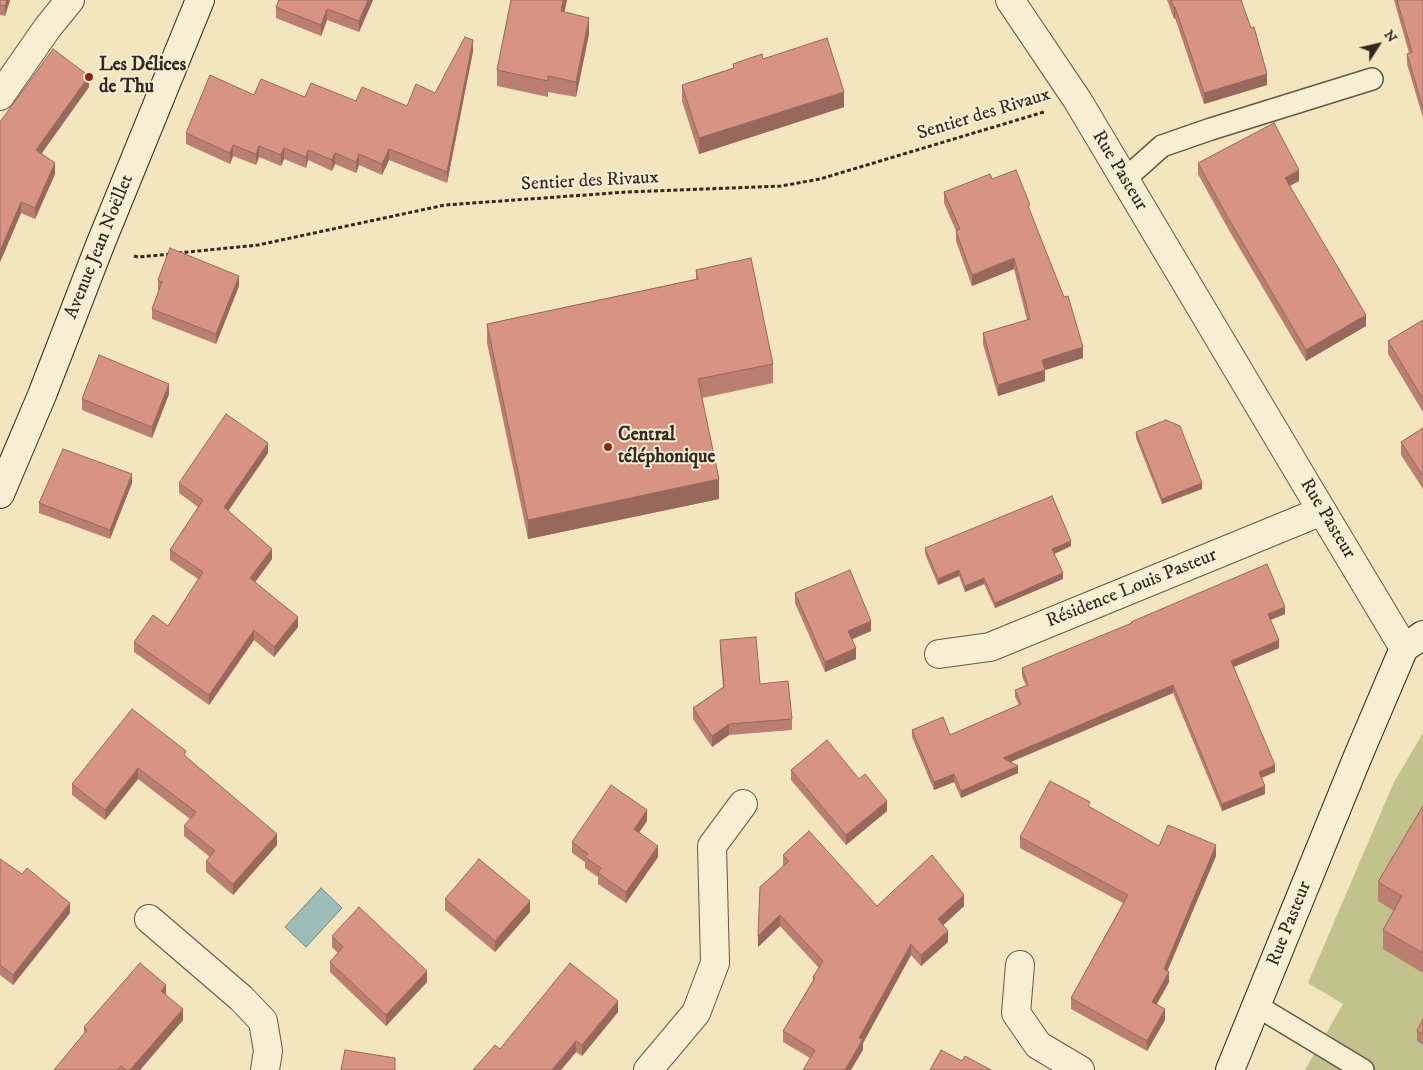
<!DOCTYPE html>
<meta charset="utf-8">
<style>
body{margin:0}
#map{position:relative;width:1423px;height:1070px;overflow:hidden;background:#f3e5bd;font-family:"IM FELL DW Pica",serif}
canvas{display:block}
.north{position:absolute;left:1353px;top:20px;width:50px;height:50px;-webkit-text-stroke:4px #f7eed4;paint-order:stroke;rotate:55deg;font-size:14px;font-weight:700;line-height:20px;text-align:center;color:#322a20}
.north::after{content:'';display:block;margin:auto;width:18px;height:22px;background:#322a20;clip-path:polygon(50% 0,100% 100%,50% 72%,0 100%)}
</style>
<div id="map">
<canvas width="1423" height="1070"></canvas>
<div class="north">N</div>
</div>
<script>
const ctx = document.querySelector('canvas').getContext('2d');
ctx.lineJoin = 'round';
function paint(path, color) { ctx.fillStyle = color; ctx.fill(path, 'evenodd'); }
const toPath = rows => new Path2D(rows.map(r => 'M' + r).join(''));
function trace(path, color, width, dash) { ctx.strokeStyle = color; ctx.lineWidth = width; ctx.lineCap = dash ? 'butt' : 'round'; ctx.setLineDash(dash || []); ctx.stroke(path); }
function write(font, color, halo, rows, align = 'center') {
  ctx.font = font + ' "IM FELL DW Pica",serif'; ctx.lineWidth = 4; ctx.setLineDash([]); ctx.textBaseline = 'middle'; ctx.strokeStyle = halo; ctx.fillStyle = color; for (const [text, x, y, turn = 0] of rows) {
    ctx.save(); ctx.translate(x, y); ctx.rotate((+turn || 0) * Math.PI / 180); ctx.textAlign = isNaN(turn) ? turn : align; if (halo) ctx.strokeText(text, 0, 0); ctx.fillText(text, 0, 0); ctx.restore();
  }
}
paint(toPath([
 [1423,733,1423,1070,1305,1070,1343,1004,1308,983,1394,782]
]), '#c2c28c');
const water = toPath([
 [321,888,342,908,306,947,285,927,321,888]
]);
paint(water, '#9ebdb9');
trace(water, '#73827c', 1);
const service = toPath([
 [1125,179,1162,146,1211,129,1372,79],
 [1257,1006,1363,1070]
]);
const minor = toPath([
 [0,96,48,27,70,0],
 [939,654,990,647,1322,511],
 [149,919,241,998,263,1021,268,1051,265,1070],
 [1020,965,1016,1013,1038,1045,1080,1070],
 [648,1070,696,1013,715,963,712,846,743,804]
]);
const tertiary = toPath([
 [1010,0,1078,101,1322,511,1404,648]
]);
const secondary = toPath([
 [0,494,42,395,100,245,200,0],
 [1230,1070,1358,756,1404,648,1423,635]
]);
trace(service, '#625947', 24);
trace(minor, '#625947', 30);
trace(tertiary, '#625947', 30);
trace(secondary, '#322a20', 30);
trace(toPath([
 [178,253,258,245,445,205,627,192,781,186,820,179,1044,112],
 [134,256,138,257,172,254]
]), '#322a20', 3, [4, 2.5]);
trace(service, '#f7eed4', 21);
trace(minor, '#f7eed4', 28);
trace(tertiary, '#f7eed4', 28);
trace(secondary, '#f7eed4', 28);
paint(toPath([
 [0,0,10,0,5,16,0,15],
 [373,0,359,32,327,20,321,36,276,18,276,7],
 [511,0,567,0,564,12,589,34,576,97,548,92,548,97,497,86,497,70],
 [1167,0,1241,0,1267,85,1204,104,1175,18,1174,19],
 [1394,0,1423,0,1423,118,1407,64,1407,54,1409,53],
 [473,51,447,183,389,160,382,175,359,165,356,173,335,164,332,171,308,160,306,168,284,159,281,166,259,157,256,165,233,156,230,164,186,144,186,133,254,95,305,97,407,106,435,93],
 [763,59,844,107,699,154,682,101,682,85,733,68,733,64],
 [89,87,42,153,55,174,35,219,21,213,0,262,0,122],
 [1198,163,1299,181,1290,186,1366,326,1306,361,1227,227,1198,174],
 [992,179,1030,211,1083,358,1045,370,1045,381,998,396,983,344,983,333,1027,320,1014,269,972,286,956,241,956,231,944,203,944,192],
 [696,270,773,364,773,383,702,398,719,499,528,539,487,343,487,324,696,279],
 [158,280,239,286,216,344,152,319,152,309,159,290,158,290],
 [1423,320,1423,412,1388,354,1388,341],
 [169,394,152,438,82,410,82,399],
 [1423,428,1423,489,1401,455,1401,442],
 [1136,432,1202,489,1162,504,1136,438],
 [268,453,228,511,272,559,255,582,298,627,274,657,254,640,209,705,134,652,134,642,168,626,198,579,170,560,170,550,198,507,179,493,179,483],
 [132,483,110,539,39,513,39,503],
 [1071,546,1054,554,1063,579,995,608,984,584,965,592,959,576,938,585,925,554,925,548],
 [795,593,871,631,852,639,856,659,825,672,795,603],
 [1285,614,1270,620,1279,648,1234,667,1275,772,1261,778,1265,794,1222,811,1173,693,1011,762,1018,773,961,798,954,782,934,790,912,737,912,730,950,735,1019,705,1015,697,1015,690,1026,686,1022,676,1022,668,1131,624,1131,622],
 [720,640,792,719,792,730,729,735,712,747,693,719,693,708,723,687,720,651],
 [186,757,277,845,233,895,206,872,206,861,210,857,184,836,184,826,190,819,138,779,105,820,72,795,72,784],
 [791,770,859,779,887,811,846,845,791,780],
 [1423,806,1423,973,1383,949,1383,930,1394,911,1378,901,1378,882],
 [1090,808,1159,846,1216,856,1167,971,1169,982,1157,1004,1165,1020,1147,1051,1071,1009,1071,998,1123,903,1020,848,1020,837],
 [647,821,639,832,658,857,626,903,598,884,598,877,585,868,585,862,572,853,572,842],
 [783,855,877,906,964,906,943,925,948,942,921,966,911,955,863,1043,863,1050,810,1058,783,1042,783,1031,813,980,813,977,819,968,780,926,758,947,783,866],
 [0,859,70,913,13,985,0,975],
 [445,899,530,912,495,952,445,910],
 [332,936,427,982,386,1026,330,972,330,962,338,953,332,947],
 [166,994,183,1020,140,1070,54,1070,84,1034,84,1027],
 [618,1012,582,1056,576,1052,561,1070,473,1070,500,1049],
 [1423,1019,1423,1045,1417,1041,1417,1031]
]), '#ba7f70');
paint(toPath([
 [7,0,10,0,5,16,5,6],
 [368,0,373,0,359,32,359,21],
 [563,0,567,0,561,27,561,11],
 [1175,7,1175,18,1174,19,1174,8],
 [327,9,327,20,321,36,321,25],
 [589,18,589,34,576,97,576,82],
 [473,40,473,51,447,183,447,172],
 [1267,74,1267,85,1204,104,1204,93],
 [89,76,89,87,36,161,36,150],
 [844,92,844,107,699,154,699,138],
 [233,145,233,156,230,164,230,153],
 [259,146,259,157,256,165,256,154],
 [284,148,284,159,281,166,281,155],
 [389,149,389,160,382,175,382,164],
 [308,150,308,160,306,168,306,157],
 [335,153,335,164,332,171,332,160],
 [359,154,359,165,356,173,356,162],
 [55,163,55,174,35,219,35,208],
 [1299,170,1299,181,1285,188,1285,178],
 [21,202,21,213,0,262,0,251],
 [1014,258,1014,269,972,286,972,275],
 [239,276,239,286,216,344,216,334],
 [1366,315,1366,326,1306,361,1306,350],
 [1083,347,1083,358,1042,371,1042,360],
 [1045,370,1045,381,998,396,998,385],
 [169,384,169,394,152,438,152,427],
 [268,443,268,453,224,517,224,507],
 [132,474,132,483,110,539,110,530],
 [719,479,719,499,528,539,528,520],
 [1202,483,1202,489,1162,504,1162,499],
 [1071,541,1071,546,1052,555,1052,549],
 [272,549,272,559,250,589,250,578],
 [959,570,959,576,938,585,938,579],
 [1063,573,1063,579,995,608,995,603],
 [984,578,984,584,965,592,965,586],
 [1285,607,1285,614,1268,621,1268,614],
 [298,617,298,627,274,657,274,647],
 [871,621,871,631,848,641,848,631],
 [254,630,254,640,209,705,209,695],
 [1279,640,1279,648,1231,668,1231,661],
 [856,648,856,659,825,672,825,662],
 [1173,685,1173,693,1003,765,1003,758],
 [729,724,729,735,712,747,712,736],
 [1275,765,1275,772,1259,779,1259,772],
 [1018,766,1018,773,961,798,961,791],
 [138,768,138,779,105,820,105,810],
 [954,774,954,782,934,790,934,782],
 [1265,786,1265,794,1222,811,1222,804],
 [887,801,887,811,846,845,846,835],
 [647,810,647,821,634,840,634,829],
 [277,834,277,845,233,895,233,884],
 [1216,845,1216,856,1164,979,1164,969],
 [658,846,658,857,626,903,626,892],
 [964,895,964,906,938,930,938,919],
 [530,901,530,912,495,952,495,941],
 [70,903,70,913,13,985,13,975],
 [780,915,780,926,758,947,758,936],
 [948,931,948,942,921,966,921,955],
 [911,944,911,955,863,1043,863,1050,851,1070,844,1070,859,1038],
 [427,971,427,982,386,1026,386,1015],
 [1169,972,1169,982,1152,1012,1152,1002],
 [166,985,166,996,161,991],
 [618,1001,618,1012,582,1056,582,1045],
 [183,1009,183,1020,140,1070,130,1070],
 [1165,1009,1165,1020,1147,1051,1147,1041],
 [576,1041,576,1052,561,1070,552,1070]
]), '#97685b');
const building = toPath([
 [0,0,7,0,5,6,0,5,0,0],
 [279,0,368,0,359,21,327,9,321,25,276,7,279,0],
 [511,0,563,0,561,11,589,18,576,82,548,76,548,81,497,70,511,0],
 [1171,0,1241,0,1251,28,1254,27,1267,74,1204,93,1175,7,1174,8,1171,0],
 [1397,0,1423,0,1423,108,1407,54,1412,52,1397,0],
 [465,37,473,40,447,172,389,149,382,164,359,154,356,162,335,153,332,160,308,150,306,157,284,148,281,155,259,146,256,154,233,145,230,153,186,133,210,75,254,95,261,79,305,97,311,83,356,101,362,87,407,106,416,84,435,93,465,37],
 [827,38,844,92,699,138,682,85,734,68,733,64,762,54,763,59,827,38],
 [53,49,89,76,36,150,55,163,35,208,21,202,0,251,0,122,53,49],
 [1274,123,1299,170,1285,178,1366,315,1306,350,1227,216,1198,163,1274,123],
 [1016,170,1030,205,1028,206,1064,297,1068,296,1083,347,1042,360,1045,370,998,385,983,333,1030,319,1014,258,972,275,956,231,960,229,944,192,990,174,992,179,1016,170],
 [170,248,239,276,216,334,152,309,162,282,158,280,170,248],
 [751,258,773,364,698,379,719,479,528,520,487,324,698,279,696,270,751,258],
 [1423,320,1423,399,1388,341,1423,320],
 [99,355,169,384,152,427,82,399,99,355],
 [226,414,268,443,224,507,272,549,250,578,298,617,274,647,254,630,209,695,134,642,153,615,168,626,203,572,170,550,203,500,179,483,226,414],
 [1166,420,1180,426,1202,483,1162,499,1136,432,1166,420],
 [1423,428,1423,476,1401,442,1423,428],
 [63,449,132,474,110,530,39,503,63,449],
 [1052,496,1071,541,1052,549,1063,573,995,603,984,578,965,586,959,570,938,579,925,548,1052,496],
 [1267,564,1285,607,1268,614,1279,640,1231,661,1275,765,1259,772,1265,786,1222,804,1173,685,1003,758,1018,766,961,791,954,774,934,782,912,730,943,717,950,735,1021,704,1015,690,1028,685,1022,668,1132,623,1131,622,1267,564],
 [850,570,871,621,848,631,856,648,825,662,795,593,850,570],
 [756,637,760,684,788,681,792,719,729,724,712,736,693,708,724,687,720,640,756,637],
 [132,709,186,751,184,755,277,834,233,884,206,861,215,851,184,826,196,812,138,768,105,810,72,784,132,709],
 [827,740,859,779,865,774,887,801,846,835,791,770,827,740],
 [1050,781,1090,802,1088,806,1159,846,1168,825,1216,845,1164,969,1169,972,1152,1002,1165,1009,1147,1041,1071,998,1128,895,1020,837,1050,781],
 [611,785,647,810,634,829,658,846,626,892,598,873,601,868,585,857,588,854,572,842,611,785],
 [1423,806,1423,953,1383,930,1402,896,1378,882,1423,806],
 [809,831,877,906,932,855,964,895,938,919,948,931,921,955,911,944,859,1038,863,1039,845,1070,803,1070,815,1050,783,1031,815,978,813,977,823,961,780,915,758,936,760,887,789,861,783,855,809,831],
 [0,859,22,874,27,868,70,903,13,975,0,965,0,859],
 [479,859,530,901,495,941,445,899,479,859],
 [359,907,427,971,386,1015,330,962,343,947,332,936,359,907],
 [140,963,166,985,161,991,183,1009,130,1070,126,1070,121,1066,117,1070,54,1070,87,1030,84,1027,140,963],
 [570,963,618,1001,582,1045,576,1041,552,1070,473,1070,495,1045,500,1049,570,963],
 [1423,1019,1423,1034,1417,1031,1423,1019],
 [345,1050,395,1058,395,1070,341,1070,345,1050],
 [941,1050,962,1061,965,1056,991,1070,930,1070,941,1050]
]);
paint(building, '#d89482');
trace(building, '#97685b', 1);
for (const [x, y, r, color] of [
 [89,77,5,"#8f2418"],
 [608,447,5,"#8f2418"]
]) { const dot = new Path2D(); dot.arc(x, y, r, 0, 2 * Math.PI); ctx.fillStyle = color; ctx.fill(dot); trace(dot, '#f7eed4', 2); }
write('bold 19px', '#322a20', '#f7eed4', [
 ["Les Délices",99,66],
 ["de Thu",99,88],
 ["Central",618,436],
 ["téléphonique",618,458]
], 'left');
write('19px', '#322a20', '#f7eed4', [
 ["Sentier des Rivaux",984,115,-17],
 ["Rue Pasteur",1119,171,59],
 ["Sentier des Rivaux",590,182,-3],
 ["Avenue Jean Noëllet",100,247,-68],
 ["Rue Pasteur",1327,519,59],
 ["Résidence Louis Pasteur",1132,589,-22],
 ["Rue Pasteur",1290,924,-68]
]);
</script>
